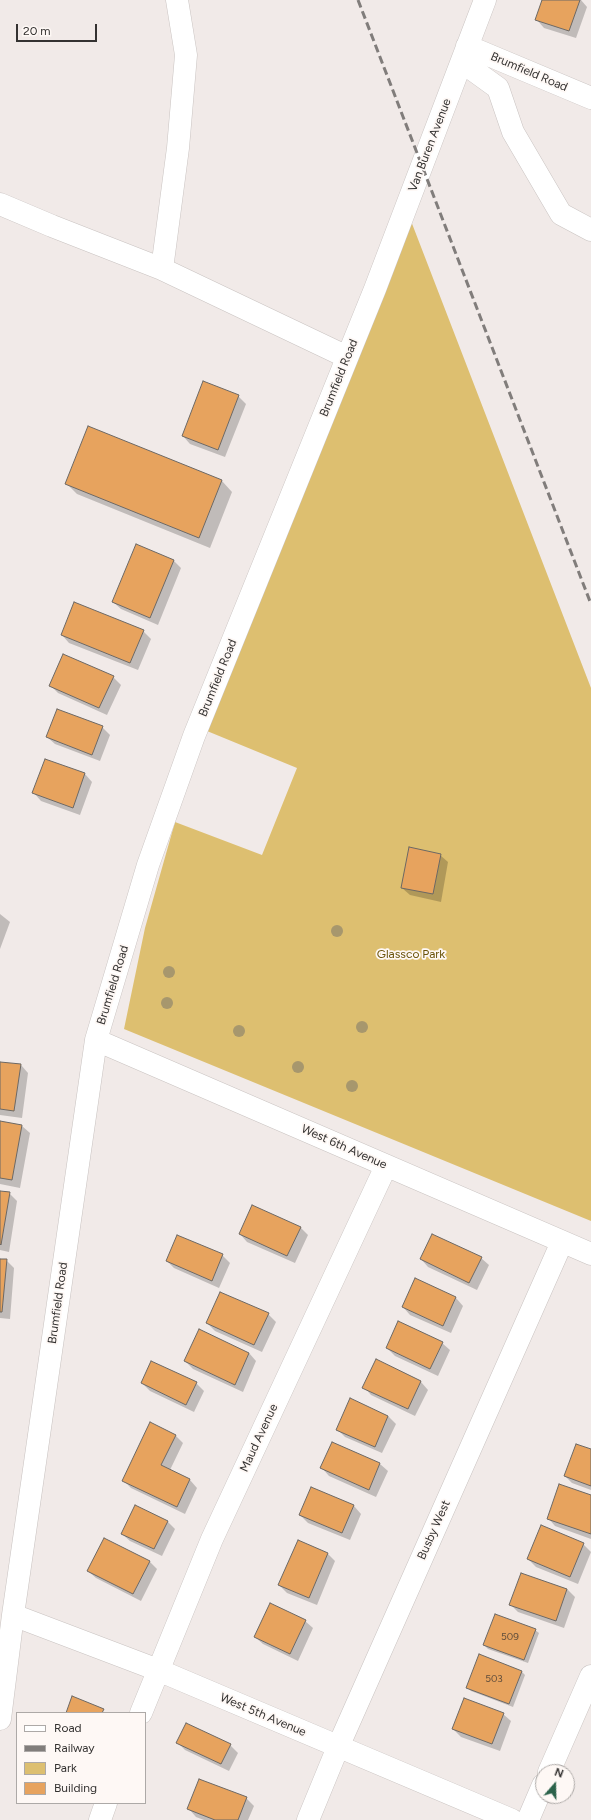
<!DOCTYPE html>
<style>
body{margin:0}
#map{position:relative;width:591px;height:1820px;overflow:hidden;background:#f1eae8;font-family:Figtree,sans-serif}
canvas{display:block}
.legend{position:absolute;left:16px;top:1712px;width:130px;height:92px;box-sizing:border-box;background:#fef8f5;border:1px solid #ada9a7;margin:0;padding:5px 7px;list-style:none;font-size:12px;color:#343231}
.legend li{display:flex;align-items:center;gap:8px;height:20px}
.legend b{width:20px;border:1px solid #ada9a7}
.north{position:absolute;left:535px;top:1764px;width:40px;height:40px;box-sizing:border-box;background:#fef8f5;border:1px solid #ada9a7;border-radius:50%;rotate:20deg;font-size:11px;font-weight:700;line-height:16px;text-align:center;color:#343231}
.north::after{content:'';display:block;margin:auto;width:14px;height:18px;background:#2b624a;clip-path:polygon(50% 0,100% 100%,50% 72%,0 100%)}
.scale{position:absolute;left:16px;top:24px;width:81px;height:18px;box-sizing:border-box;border:2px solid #343231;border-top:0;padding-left:5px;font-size:12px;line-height:14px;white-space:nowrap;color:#343231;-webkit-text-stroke:3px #fef8f5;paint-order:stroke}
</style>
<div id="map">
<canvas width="591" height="1820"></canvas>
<ul class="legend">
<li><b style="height:5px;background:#fff"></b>Road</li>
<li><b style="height:5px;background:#817d7b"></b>Railway</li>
<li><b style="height:11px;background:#ddbf70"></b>Park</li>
<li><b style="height:11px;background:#e7a35e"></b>Building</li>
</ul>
<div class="north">N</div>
<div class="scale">20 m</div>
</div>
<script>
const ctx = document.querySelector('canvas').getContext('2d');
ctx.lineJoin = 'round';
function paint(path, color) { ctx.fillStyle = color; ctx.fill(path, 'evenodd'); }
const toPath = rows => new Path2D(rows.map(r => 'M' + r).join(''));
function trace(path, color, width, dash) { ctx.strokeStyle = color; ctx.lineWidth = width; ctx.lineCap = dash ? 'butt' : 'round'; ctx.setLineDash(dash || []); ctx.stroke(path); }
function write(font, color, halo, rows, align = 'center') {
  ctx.font = font + ' Figtree,sans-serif'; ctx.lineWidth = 3.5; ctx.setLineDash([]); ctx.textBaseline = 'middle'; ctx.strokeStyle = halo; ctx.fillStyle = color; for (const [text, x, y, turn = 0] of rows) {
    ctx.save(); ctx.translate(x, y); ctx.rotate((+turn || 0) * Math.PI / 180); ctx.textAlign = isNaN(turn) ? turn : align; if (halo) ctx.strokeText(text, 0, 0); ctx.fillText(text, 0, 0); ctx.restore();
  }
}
paint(toPath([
 [411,221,591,688,591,1221,124,1029,145,928,175,822,262,855,297,768,207,731]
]), '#ddbf70');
paint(toPath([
 [543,0,581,0,587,7,576,38,544,28,537,20],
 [238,396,246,404,225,457,190,444,183,436],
 [89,427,222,481,232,492,210,548,77,494,66,483],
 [137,545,174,561,181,568,158,625,121,609,113,602],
 [143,631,151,639,138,670,69,643,62,635],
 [113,677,121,685,107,715,58,693,50,685],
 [102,727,110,735,100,761,55,744,47,737],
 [46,760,85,774,92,782,80,815,41,801,34,793],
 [440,855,448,862,441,902,410,895,402,888],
 [0,914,10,922,0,949],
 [0,1063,21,1065,28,1073,22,1118,0,1115],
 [0,1122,22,1126,30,1133,20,1188,0,1184],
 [0,1192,9,1193,17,1201,9,1252,0,1250],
 [300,1227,308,1235,295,1263,247,1242,240,1234],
 [222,1255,230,1263,219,1288,174,1268,167,1261],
 [481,1258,489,1265,477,1290,428,1267,421,1259],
 [0,1260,6,1260,14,1268,10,1319,0,1318],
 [416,1279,456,1298,463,1306,451,1333,410,1315,403,1307],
 [268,1314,276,1322,262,1352,215,1331,207,1323],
 [199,1331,249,1353,256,1361,243,1392,193,1369,185,1361],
 [442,1343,450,1350,438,1376,395,1356,387,1348],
 [377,1360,421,1382,428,1390,415,1416,371,1395,364,1387],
 [142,1383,196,1383,204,1391,194,1412,150,1391],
 [351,1400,388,1416,396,1424,382,1453,345,1437,337,1429],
 [176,1436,183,1443,170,1470,190,1480,197,1488,185,1514,131,1488,123,1480],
 [333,1443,380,1464,388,1471,376,1497,329,1476,322,1468],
 [591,1451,591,1490,572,1483,565,1476],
 [591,1496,591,1539,555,1526,548,1518],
 [354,1506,361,1514,350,1540,308,1523,300,1515],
 [167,1521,175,1529,162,1556,130,1541,122,1534],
 [583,1544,591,1552,578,1584,536,1567,528,1559],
 [327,1553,335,1561,317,1605,287,1593,279,1585],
 [149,1561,157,1569,141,1601,96,1578,88,1571],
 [521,1574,567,1589,575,1597,564,1628,518,1612,511,1605],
 [305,1621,313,1628,298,1661,263,1644,255,1637],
 [535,1630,539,1633,528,1663,488,1649,484,1645],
 [521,1671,525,1675,513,1707,471,1691,467,1687],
 [503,1714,511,1721,500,1751,461,1737,453,1729],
 [177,1742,230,1745,238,1753,229,1771,185,1750],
 [246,1798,254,1806,248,1820,204,1820,196,1817,189,1809]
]), '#0003');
const building = toPath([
 [542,0,580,0,569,31,535,20,542,0],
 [203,381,239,395,218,450,182,436,203,381],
 [88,426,222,480,199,538,65,484,88,426],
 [136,544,174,560,150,618,112,602,136,544],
 [74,602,144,630,130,663,61,635,74,602],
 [63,654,114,676,99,708,49,686,63,654],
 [57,709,103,726,92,755,46,737,57,709],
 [45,759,85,773,73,808,32,793,45,759],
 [409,847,441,854,433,894,401,888,409,847],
 [0,1062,21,1064,14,1111,0,1109,0,1062],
 [0,1121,22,1125,12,1180,0,1178,0,1121],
 [0,1191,10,1192,1,1245,0,1244,0,1191],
 [252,1205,301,1227,287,1256,239,1234,252,1205],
 [432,1234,482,1257,469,1283,420,1259,432,1234],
 [177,1235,223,1254,212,1281,166,1261,177,1235],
 [0,1259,7,1259,2,1312,0,1312,0,1259],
 [415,1278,456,1297,443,1326,402,1307,415,1278],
 [220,1292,269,1313,254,1345,206,1323,220,1292],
 [398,1321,443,1342,430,1369,386,1348,398,1321],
 [199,1329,249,1353,235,1385,184,1361,199,1329],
 [376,1359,421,1381,408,1409,362,1388,376,1359],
 [151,1361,197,1382,186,1405,141,1383,151,1361],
 [350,1398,388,1416,375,1447,336,1430,350,1398],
 [150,1422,176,1435,161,1465,190,1479,177,1507,122,1481,150,1422],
 [332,1442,380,1463,369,1490,320,1468,332,1442],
 [576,1444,591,1449,591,1486,564,1476,576,1444],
 [559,1484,591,1495,591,1534,547,1519,559,1484],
 [311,1487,354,1505,342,1533,299,1515,311,1487],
 [135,1505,168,1521,154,1549,121,1534,135,1505],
 [541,1525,584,1543,570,1577,527,1559,541,1525],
 [104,1538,150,1561,133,1594,87,1571,104,1538],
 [298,1540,328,1553,309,1598,278,1585,298,1540],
 [521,1573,567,1589,556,1621,509,1605,521,1573],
 [270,1603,306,1620,290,1654,254,1637,270,1603],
 [495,1614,536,1629,524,1660,483,1645,495,1614],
 [479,1654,522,1671,509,1704,466,1688,479,1654],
 [72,1696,104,1709,102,1713,66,1713,72,1696],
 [464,1698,504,1713,492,1744,452,1729,464,1698],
 [186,1723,231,1744,221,1764,176,1743,186,1723],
 [199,1779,247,1797,238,1820,215,1820,187,1809,199,1779]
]);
paint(building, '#e7a35e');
trace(building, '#6c6864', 1);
const minor = toPath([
 [177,0,186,55,178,148,162,269,347,357],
 [467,46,591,98],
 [462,62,498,88,513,132,561,214,591,230],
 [0,204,52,226,162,269],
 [96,1040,591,1254],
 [13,1615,158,1670,512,1820],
 [141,1713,212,1539,386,1166],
 [0,1719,13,1615,96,1040,148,865,194,736,375,289,485,0],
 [549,1772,591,1676],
 [100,1820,106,1803],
 [308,1820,338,1747,562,1242],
 [528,1820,543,1785]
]);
trace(minor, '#c9c3c1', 23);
trace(minor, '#fff', 22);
trace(toPath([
 [358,0,591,604]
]), '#817d7b', 3, [8, 4]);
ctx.fillStyle = '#a7976d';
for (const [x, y] of [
 [337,931],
 [169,972],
 [167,1003],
 [362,1027],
 [239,1031],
 [298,1067],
 [352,1086]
]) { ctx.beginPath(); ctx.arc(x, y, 6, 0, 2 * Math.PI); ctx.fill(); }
write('10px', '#614e3c', null, [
 ["509",510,1637],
 ["503",494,1679]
]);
write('12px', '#343231', '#fef8f5', [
 ["Brumfield Road",529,72,23],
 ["Van Buren Avenue",430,145,-69],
 ["Brumfield Road",339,378,-68],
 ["Brumfield Road",218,678,-68],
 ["Brumfield Road",113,985,-73],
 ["West 6th Avenue",344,1147,24],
 ["Brumfield Road",58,1303,-82],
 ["Maud Avenue",259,1438,-65],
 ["Busby West",434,1530,-66],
 ["West 5th Avenue",263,1715,23]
]);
write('12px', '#6a5309', '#fef8f5', [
 ["Glassco Park",411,954]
]);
</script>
